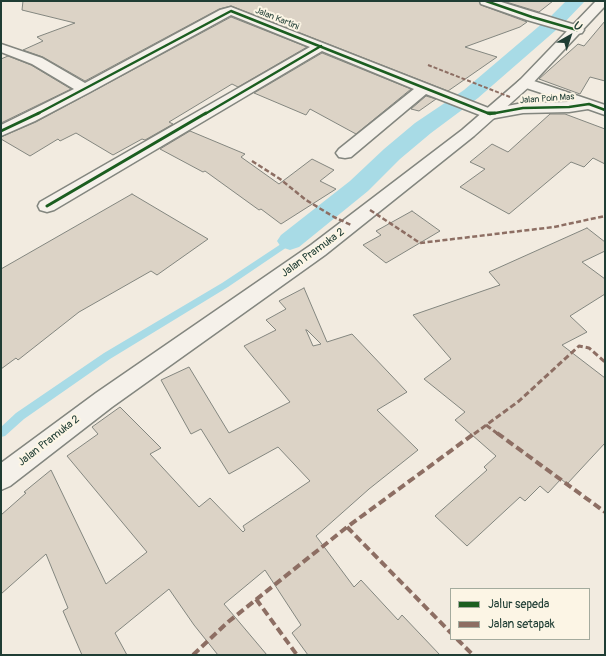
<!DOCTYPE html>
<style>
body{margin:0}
#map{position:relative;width:606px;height:656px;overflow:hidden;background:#f2ebe0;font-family:Pangolin,sans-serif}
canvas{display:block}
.frame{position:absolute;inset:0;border:2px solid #1f3d34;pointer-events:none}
.legend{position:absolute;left:450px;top:588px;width:140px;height:52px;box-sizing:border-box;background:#fcf5e5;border:1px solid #a4ab9e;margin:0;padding:5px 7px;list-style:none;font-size:12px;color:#1f3d34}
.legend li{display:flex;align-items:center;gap:8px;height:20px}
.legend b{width:20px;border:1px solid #a4ab9e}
.north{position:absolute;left:550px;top:16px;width:40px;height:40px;-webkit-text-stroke:3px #fcf5e5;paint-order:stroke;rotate:39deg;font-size:11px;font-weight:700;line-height:16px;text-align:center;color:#1f3d34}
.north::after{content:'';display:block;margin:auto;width:14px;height:18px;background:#1f3d34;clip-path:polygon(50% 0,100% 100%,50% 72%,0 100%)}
</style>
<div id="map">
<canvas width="606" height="656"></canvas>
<div class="frame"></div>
<ul class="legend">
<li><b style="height:5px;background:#1b5e20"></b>Jalur sepeda</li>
<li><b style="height:5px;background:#8d6e63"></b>Jalan setapak</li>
</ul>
<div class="north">U</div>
</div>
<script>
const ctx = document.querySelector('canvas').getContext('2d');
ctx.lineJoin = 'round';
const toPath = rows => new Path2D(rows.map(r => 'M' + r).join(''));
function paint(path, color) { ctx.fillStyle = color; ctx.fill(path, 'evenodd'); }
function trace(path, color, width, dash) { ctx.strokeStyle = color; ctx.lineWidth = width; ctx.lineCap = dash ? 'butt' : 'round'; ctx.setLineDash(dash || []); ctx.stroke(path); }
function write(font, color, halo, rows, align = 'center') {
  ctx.font = font + ' Pangolin,sans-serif'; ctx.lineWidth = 4; ctx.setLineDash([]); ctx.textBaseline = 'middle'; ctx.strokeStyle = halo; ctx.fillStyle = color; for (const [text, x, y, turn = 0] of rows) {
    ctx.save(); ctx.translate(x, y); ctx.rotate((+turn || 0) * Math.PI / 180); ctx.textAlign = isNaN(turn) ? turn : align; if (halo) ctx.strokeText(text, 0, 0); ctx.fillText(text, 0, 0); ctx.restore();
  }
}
paint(toPath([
 [290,238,293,239,294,241,293,243,228,287,110,359,24,419,5,436,1,437,1,427,16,413,104,353,222,283,290,238]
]), '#a8dbe6');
paint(toPath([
 [566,1,585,1,563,24,478,98,431,133,400,159,368,191,299,247,290,250,281,247,277,241,281,235,350,181,384,149,415,123,464,90,551,16,566,1]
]), '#a8dbe6');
const building = toPath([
 [23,1,479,1,481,5,527,22,520,27,465,47,497,57,448,91,231,6,219,9,85,81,43,57,23,50,43,41,37,37,75,23,22,10,23,1],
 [503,1,553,1,539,12,503,1],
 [231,17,307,47,238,87,232,84,169,122,173,124,145,140,142,139,113,155,76,133,60,141,58,139,30,156,1,139,1,137,36,122,231,17],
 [605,21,605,81,590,77,580,94,539,79,578,44,584,46,605,21],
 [322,53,411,89,356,134,310,109,306,115,254,93,322,53],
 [8,56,31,65,71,89,1,123,1,59,8,56],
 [426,96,436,99,419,111,411,109,426,96],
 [550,114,565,114,605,129,605,164,593,158,584,167,571,162,509,214,460,187,485,169,470,162,492,144,508,152,550,114],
 [190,131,245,154,241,157,279,184,312,159,334,170,320,181,336,189,281,224,261,209,259,210,205,171,203,172,160,149,190,131],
 [132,194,208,239,157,275,151,271,79,312,18,360,16,358,1,369,1,269,132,194],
 [412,211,440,231,386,263,363,245,381,235,376,231,412,211],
 [587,228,605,242,605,251,582,262,605,279,605,294,570,316,587,332,562,345,605,378,605,443,567,484,561,479,548,493,540,486,525,501,520,497,467,546,435,516,487,470,484,467,496,456,455,420,465,412,424,379,451,359,413,315,500,285,489,272,587,228],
 [304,288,327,342,352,334,407,392,377,410,418,450,369,489,316,536,354,587,361,580,398,620,402,615,440,655,308,655,292,633,301,625,265,570,224,604,267,655,218,655,194,625,169,589,115,633,127,655,82,655,63,611,68,608,46,554,1,594,1,515,26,493,24,492,51,470,106,584,147,552,67,456,98,434,92,427,120,407,161,448,150,454,199,507,210,498,243,532,245,530,243,526,310,481,278,447,229,474,201,429,191,434,161,380,189,367,229,433,290,402,244,346,276,330,266,320,286,309,279,301,304,288],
 [306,330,307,330,321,344,313,346,306,330]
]);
paint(building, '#dcd3c6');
trace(building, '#83867f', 1);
const minor = toPath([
 [480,1,498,1,582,27,584,30,582,33,577,34,572,33,527,20,481,4,480,1],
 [231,7,491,109,523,103,569,102,520,86,517,83,520,80,525,78,605,105,605,115,588,109,569,112,523,113,490,119,426,94,351,157,345,158,339,157,336,153,339,149,414,89,322,51,54,210,47,212,40,210,38,206,40,202,310,47,231,15,90,92,35,121,1,136,1,125,74,89,32,64,1,52,1,44,42,58,85,83,220,10,231,7]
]);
const secondary = toPath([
 [596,1,605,1,605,6,530,86,474,136,325,255,112,407,10,486,1,490,1,463,96,393,311,245,462,130,520,80,596,1]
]);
trace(minor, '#83867f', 3);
trace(secondary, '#83867f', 3);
paint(minor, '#f5f1ea');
paint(secondary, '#f5f1ea');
trace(toPath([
 [428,65,510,97]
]), '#8d6e63', 2, [4, 2]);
trace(toPath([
 [252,161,280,179,306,200,334,217,351,225],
 [370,210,420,243,554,227,605,216]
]), '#8d6e63', 2.5, [5, 2.5]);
trace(toPath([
 [486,425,498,434],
 [474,434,519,401,579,346,589,348,605,362]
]), '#8d6e63', 3, [6, 3]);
trace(toPath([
 [497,433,605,512],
 [347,527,451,633],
 [256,599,297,655],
 [457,639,473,655],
 [193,655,228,622,347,527,475,433]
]), '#8d6e63', 4, [8, 4]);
trace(toPath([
 [486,1,532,17,577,30],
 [37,114,231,11,490,114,523,108,569,107,589,104,605,110],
 [205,114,321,46]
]), '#1b5e20', 2.5);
trace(toPath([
 [488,113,495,113],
 [1,131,39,113],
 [47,206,206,113]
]), '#1b5e20', 3);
write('9px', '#1f3d34', '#fcf5e5', [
 ["Jalan Kartini",277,19,22],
 ["Jalan Poin Mas",547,99,-4]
]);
write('11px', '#1f3d34', '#fcf5e5', [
 ["Jalan Pramuka 2",313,253,-36],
 ["Jalan Pramuka 2",49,441,-38]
]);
</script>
